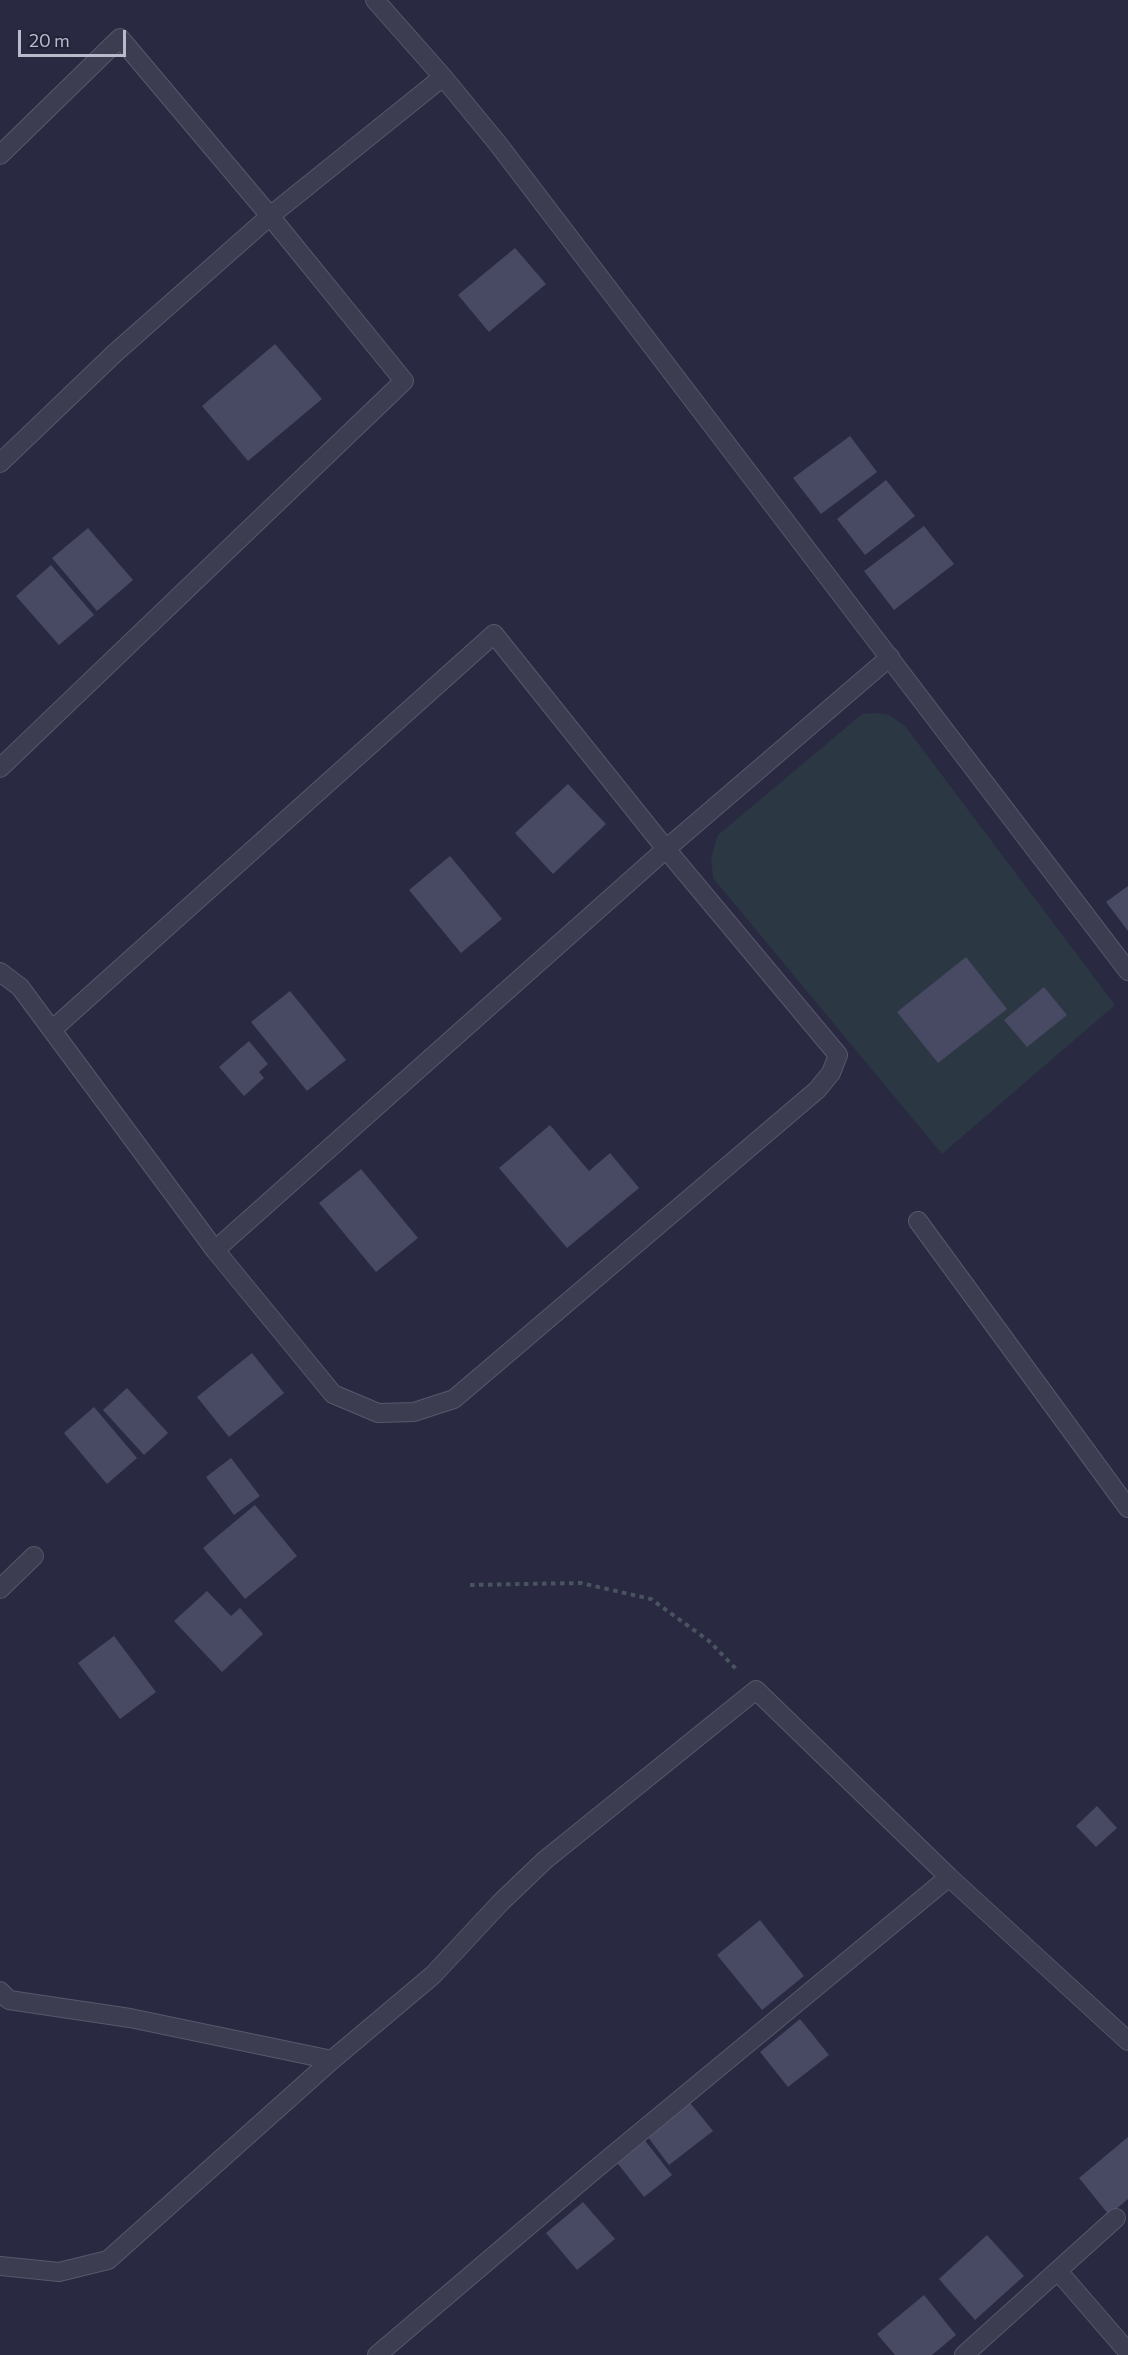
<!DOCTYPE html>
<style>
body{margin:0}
#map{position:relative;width:1128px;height:2355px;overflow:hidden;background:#292a42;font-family:Commissioner,sans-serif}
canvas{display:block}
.scale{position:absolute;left:18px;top:30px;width:108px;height:27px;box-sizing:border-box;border:3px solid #babacb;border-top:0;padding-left:8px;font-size:18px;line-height:21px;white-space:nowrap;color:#babacb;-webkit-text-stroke:4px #212237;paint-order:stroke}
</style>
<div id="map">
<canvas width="1128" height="2355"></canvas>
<div class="scale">20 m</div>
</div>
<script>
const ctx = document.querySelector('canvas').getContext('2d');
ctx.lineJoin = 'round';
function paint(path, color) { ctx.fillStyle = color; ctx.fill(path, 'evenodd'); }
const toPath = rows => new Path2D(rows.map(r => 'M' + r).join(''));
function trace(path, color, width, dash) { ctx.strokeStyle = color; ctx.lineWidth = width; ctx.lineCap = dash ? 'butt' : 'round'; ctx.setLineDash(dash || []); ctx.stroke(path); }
paint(toPath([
 [877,713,889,715,905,726,1115,1005,942,1154,713,878,711,857,718,835,862,714]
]), '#2b3743');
paint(toPath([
 [515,248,546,284,489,332,458,295],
 [275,344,322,399,248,461,202,406],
 [850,436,877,472,821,514,793,478],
 [886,480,915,516,865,555,837,519],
 [924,526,954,564,894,610,864,571],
 [88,528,133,580,97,611,52,558],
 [51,565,94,615,59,645,16,596],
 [568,784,606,824,553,874,515,833],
 [450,856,502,919,461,953,409,890],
 [1128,886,1128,931,1106,902],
 [966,957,1007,1009,938,1063,897,1012],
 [1044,987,1067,1015,1027,1047,1004,1020],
 [290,991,346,1060,307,1091,251,1022],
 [249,1041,268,1064,259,1072,264,1078,244,1096,219,1067],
 [550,1125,589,1171,610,1153,639,1188,567,1248,499,1168],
 [361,1169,418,1238,376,1272,319,1203],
 [252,1353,284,1393,229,1437,197,1397],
 [127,1388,168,1433,144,1455,103,1410],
 [94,1407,137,1458,107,1484,64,1433],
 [231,1458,260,1496,234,1515,206,1477],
 [255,1505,297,1556,245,1599,203,1548],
 [207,1591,231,1616,240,1608,263,1634,222,1672,174,1621],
 [114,1636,156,1692,120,1719,78,1663],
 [1097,1806,1117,1828,1096,1847,1076,1826],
 [760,1920,804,1976,762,2010,717,1955],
 [800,2019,829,2055,788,2087,760,2052],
 [687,2099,713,2131,669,2165,644,2132],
 [1128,2137,1128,2199,1109,2215,1079,2178],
 [643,2138,672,2175,644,2197,615,2160],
 [583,2202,615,2239,577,2270,546,2233],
 [987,2235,1024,2276,975,2320,939,2279],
 [924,2295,956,2335,932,2355,895,2355,877,2334]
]), '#484963');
const lane = toPath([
 [0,1589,34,1556]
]);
const street = toPath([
 [375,0,443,77,498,144,1128,971],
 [0,155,120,38,270,216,404,381,0,768],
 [0,463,115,353,270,216,443,77],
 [0,972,20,987,215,1250,333,1394,378,1413,414,1412,454,1399,817,1090,831,1073,838,1055,666,849,494,634,53,1029],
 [918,1221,1128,1508],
 [215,1250,666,849,890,657],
 [0,1991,9,2000,130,2018,332,2060],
 [0,2266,59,2272,108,2260,332,2060,433,1975,501,1902,545,1860,756,1690,949,1877,1128,2041],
 [1058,2271,1128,2352],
 [377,2355,591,2173,949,1877],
 [964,2355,1116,2218]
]);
trace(lane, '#58586c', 20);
trace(street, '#58586c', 20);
trace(toPath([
 [470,1585,581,1583,651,1599,709,1641,738,1671]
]), '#49545f', 4, [4.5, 4.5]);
trace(lane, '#3d3d51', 18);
trace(street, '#3d3d51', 18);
</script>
